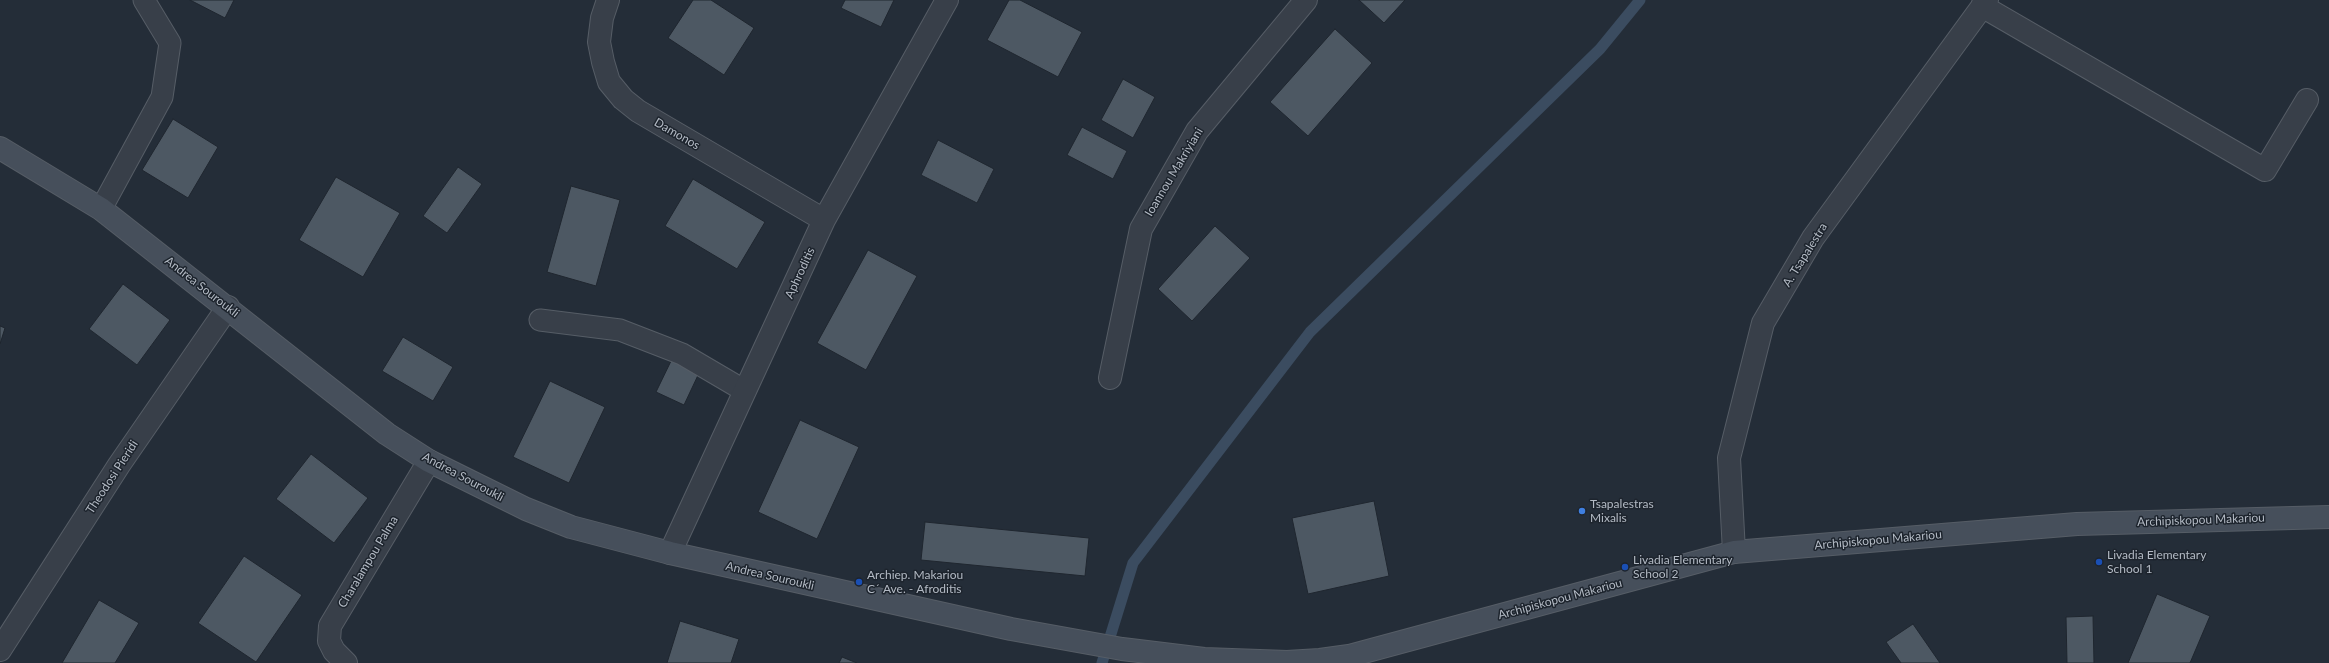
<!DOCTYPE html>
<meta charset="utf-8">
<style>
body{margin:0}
canvas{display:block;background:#242d38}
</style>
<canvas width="2329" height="663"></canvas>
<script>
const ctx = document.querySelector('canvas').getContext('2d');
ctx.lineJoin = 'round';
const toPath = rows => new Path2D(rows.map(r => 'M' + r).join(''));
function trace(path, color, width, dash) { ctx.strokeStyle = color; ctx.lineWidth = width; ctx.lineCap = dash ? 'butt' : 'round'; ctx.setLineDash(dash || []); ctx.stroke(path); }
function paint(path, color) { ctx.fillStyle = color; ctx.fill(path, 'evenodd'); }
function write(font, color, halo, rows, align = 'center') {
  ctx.font = font + ' Lato,sans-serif'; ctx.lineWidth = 3; ctx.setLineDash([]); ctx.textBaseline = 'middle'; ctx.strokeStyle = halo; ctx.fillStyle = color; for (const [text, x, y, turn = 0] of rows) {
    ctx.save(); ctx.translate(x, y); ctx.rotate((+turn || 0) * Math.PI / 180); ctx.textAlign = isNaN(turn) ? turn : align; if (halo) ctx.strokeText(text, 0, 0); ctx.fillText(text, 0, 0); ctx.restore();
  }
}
trace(toPath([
 [1102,663,1133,563,1310,332,1600,49,1640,0]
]), '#3b4c60', 11);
const building = toPath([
 [190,0,234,0,225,18,190,0],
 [693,0,711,0,754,28,724,75,668,38,693,0],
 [845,0,894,0,881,27,841,8,845,0],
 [1009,0,1020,0,1082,32,1058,77,987,40,1009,0],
 [1359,0,1405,0,1384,23,1359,0],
 [1335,29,1372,63,1308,136,1270,102,1335,29],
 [1123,79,1155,97,1133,138,1101,120,1123,79],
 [173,119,218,147,188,198,142,170,173,119],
 [1082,127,1127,151,1113,179,1067,155,1082,127],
 [938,140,994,169,977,203,921,175,938,140],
 [458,167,482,184,447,233,423,216,458,167],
 [336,177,400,213,363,277,299,240,336,177],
 [693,179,765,222,737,269,665,226,693,179],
 [571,186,620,200,596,286,547,272,571,186],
 [1215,226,1250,258,1192,321,1158,289,1215,226],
 [868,250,917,276,866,370,817,343,868,250],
 [123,284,170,320,137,365,89,329,123,284],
 [0,326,5,328,0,344,0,326],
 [403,337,453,367,433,401,382,371,403,337],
 [672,359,700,371,684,405,656,392,672,359],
 [550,381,605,407,569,483,513,457,550,381],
 [800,420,859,447,817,539,758,512,800,420],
 [311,454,368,498,334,543,276,499,311,454],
 [1374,501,1389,576,1308,594,1292,518,1374,501],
 [925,522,1089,538,1085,576,921,560,925,522],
 [244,556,302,595,256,662,198,623,244,556],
 [2157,594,2210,616,2190,663,2128,663,2157,594],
 [99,600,139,623,115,663,62,663,99,600],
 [2093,616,2094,663,2067,663,2066,617,2093,616],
 [680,621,739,639,731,663,667,663,680,621],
 [1913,624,1940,663,1901,663,1886,642,1913,624],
 [842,657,857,663,839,663,842,657]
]);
paint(building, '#4d5863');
trace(building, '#1f262f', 1);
const lane = toPath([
 [101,209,162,97,170,43,144,0],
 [540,320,620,330,682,354,745,391]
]);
const street = toPath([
 [608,0,602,18,599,42,603,62,609,82,623,99,638,111,824,220],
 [1982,6,2265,170,2307,100],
 [1110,378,1141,229,1197,131,1306,0],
 [1734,552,1729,458,1763,323,1813,238,1987,0],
 [670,553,824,220,947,0],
 [0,650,119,465,228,307],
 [346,663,334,651,329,641,330,626,429,461]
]);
const secondary = toPath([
 [0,148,101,209,387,434,429,461,526,509,571,527,670,553,1011,629,1122,649,1204,659,1287,662,1320,660,1349,656,1734,552,2077,524,2329,517]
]);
trace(lane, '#565d66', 23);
trace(street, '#565d66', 24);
trace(secondary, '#565d66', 24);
trace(lane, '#383f49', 21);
trace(street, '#383f49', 22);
trace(secondary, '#464f5b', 22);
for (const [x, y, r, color] of [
 [1582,511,4,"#3f7fe0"],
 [2099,562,4,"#1a4fb4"],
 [1625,567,4,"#1a4fb4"],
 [859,582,4,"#1a4fb4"]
]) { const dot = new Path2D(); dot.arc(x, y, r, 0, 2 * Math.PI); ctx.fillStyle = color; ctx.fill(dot); trace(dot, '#1d242d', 1.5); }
write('12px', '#b3bac4', '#1d242d', [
 ["Damonos",677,134,30],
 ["Ioannou Makriyiani",1174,172,-59],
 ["A. Tsapalestra",1805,255,-58],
 ["Aphroditis",800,273,-65],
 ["Andrea Souroukli",202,287,38],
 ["Theodosi Pieridi",112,477,-57],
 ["Andrea Souroukli",463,477,28],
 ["Archipiskopou Makariou",2201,520,-2],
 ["Archipiskopou Makariou",1878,540,-5],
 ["Charalampou Palma",368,562,-59],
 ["Andrea Souroukli",770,576,13],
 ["Archipiskopou Makariou",1560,599,-15]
]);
write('12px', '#b3bac4', '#1d242d', [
 ["Tsapalestras",1590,504],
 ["Mixalis",1590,518],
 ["Livadia Elementary",2107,555],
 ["School 1",2107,569],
 ["Livadia Elementary",1633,560],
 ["School 2",1633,574],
 ["Archiep. Makariou",867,575],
 ["C´ Ave. - Afroditis",867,589]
], 'left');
</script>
